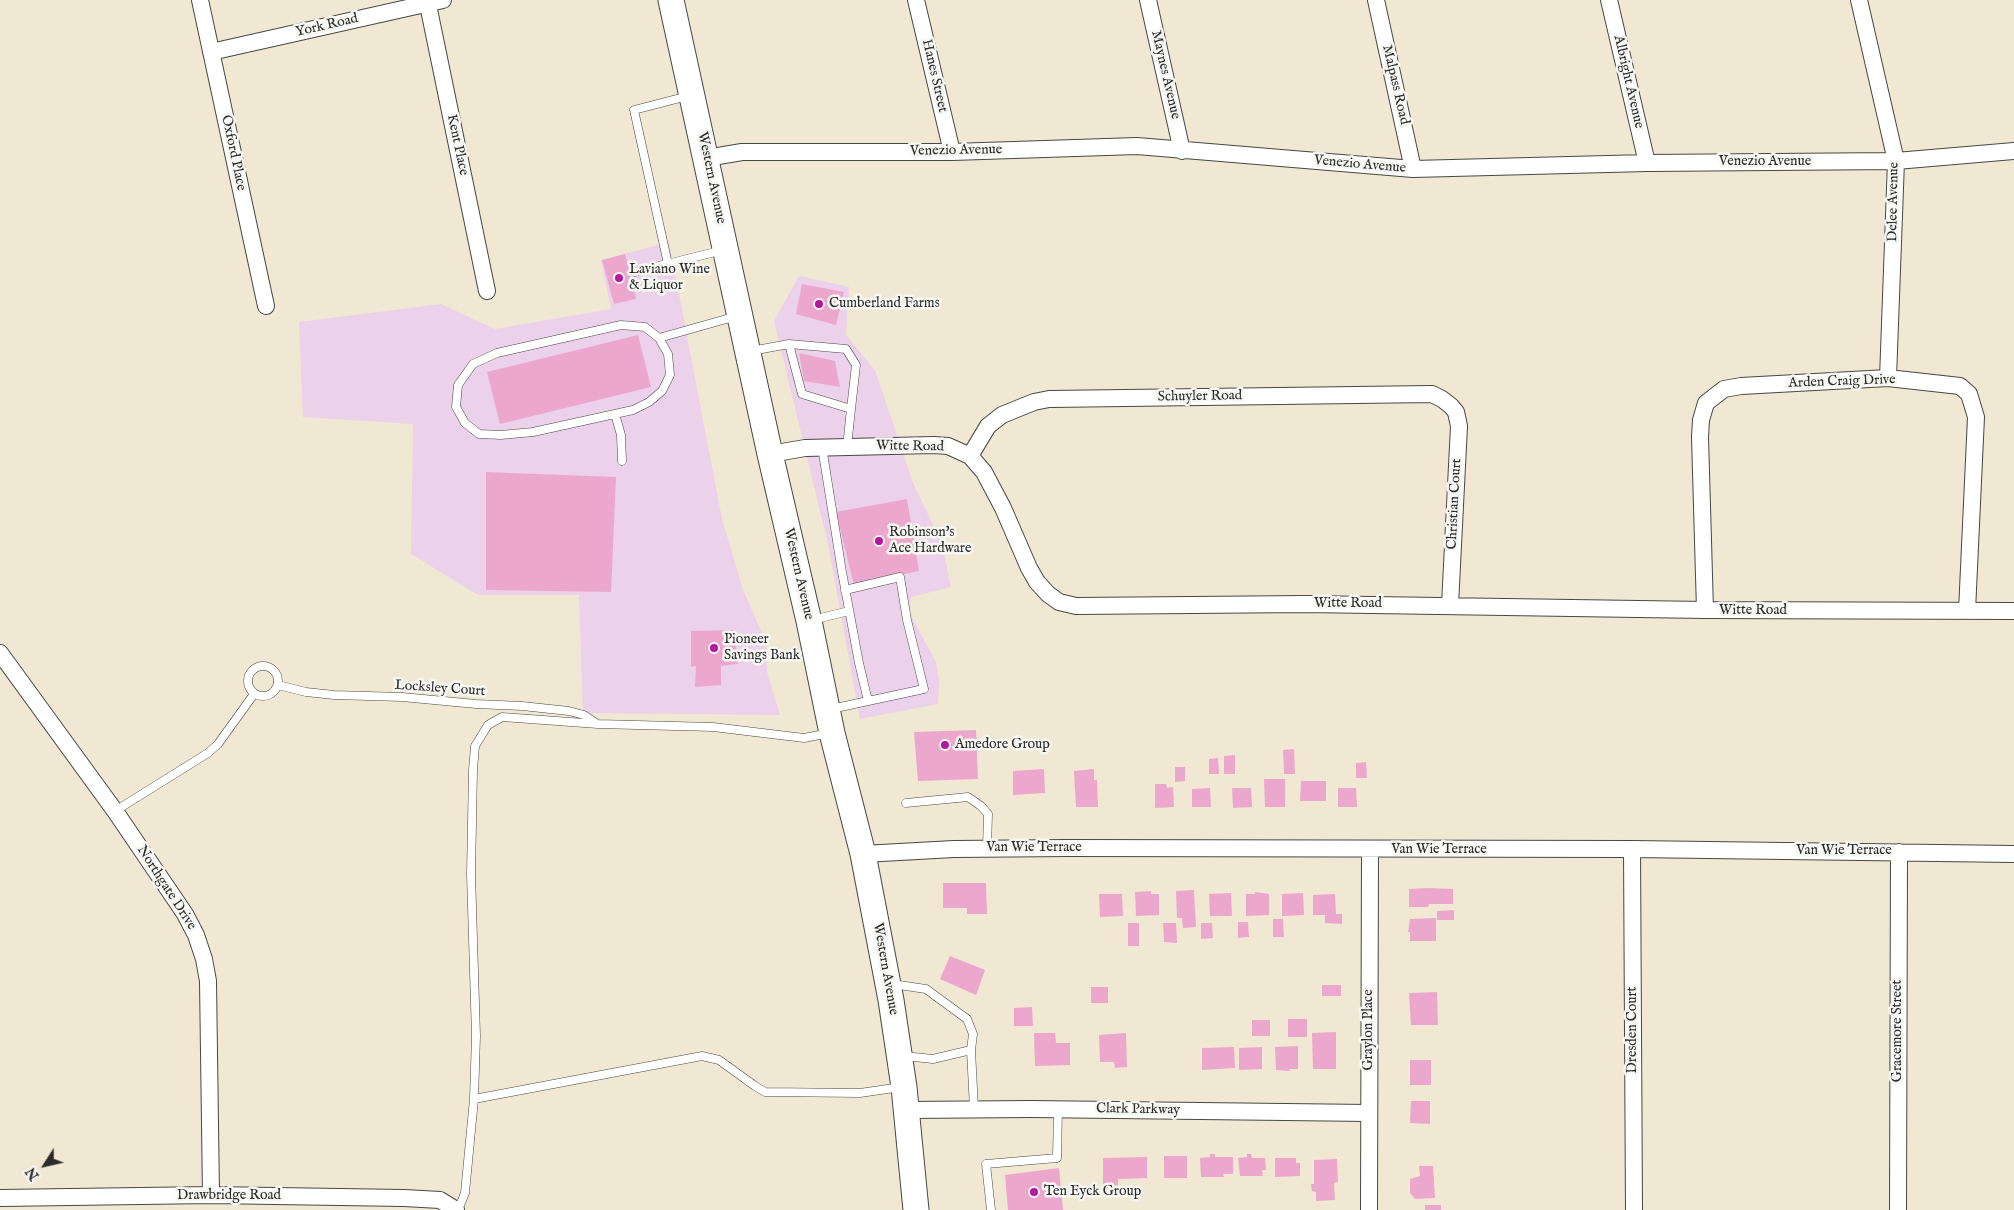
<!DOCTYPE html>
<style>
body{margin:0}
#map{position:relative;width:2014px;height:1210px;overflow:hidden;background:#f0e8d2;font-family:"IM FELL English",serif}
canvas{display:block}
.north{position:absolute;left:20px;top:1140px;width:50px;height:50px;-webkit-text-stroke:4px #f6f6f2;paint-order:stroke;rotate:235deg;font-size:14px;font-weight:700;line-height:20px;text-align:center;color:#2b2b2b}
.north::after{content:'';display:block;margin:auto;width:18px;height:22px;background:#2b2b2b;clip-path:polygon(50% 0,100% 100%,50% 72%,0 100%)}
</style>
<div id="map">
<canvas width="2014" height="1210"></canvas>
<div class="north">N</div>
</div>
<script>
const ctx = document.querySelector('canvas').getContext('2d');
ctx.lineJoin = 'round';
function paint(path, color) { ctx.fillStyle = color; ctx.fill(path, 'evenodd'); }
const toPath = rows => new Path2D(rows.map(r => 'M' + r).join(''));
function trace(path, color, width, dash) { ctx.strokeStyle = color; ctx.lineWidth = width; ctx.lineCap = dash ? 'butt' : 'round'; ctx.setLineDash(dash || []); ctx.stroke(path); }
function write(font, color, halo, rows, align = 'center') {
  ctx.font = font + ' "IM FELL English",serif'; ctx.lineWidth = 5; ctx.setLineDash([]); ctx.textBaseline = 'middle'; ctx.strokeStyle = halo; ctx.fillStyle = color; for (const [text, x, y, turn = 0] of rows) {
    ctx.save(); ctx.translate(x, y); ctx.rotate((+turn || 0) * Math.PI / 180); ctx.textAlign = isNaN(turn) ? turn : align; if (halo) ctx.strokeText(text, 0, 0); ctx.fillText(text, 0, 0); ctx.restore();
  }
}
paint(toPath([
 [669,242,722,519,743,590,766,642,767,672,780,715,583,713,579,595,478,595,411,554,413,424,303,417,299,322,441,304,495,329,611,309,601,260],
 [799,276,849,287,846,335,875,370,913,483,941,541,951,587,911,597,910,614,936,662,939,681,938,704,860,719,828,544,774,321]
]), '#ecd1ea');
paint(toPath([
 [625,254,636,299,614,304,602,260],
 [802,284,844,292,836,325,796,314],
 [638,335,651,387,500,424,487,372],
 [799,353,835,361,840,387,804,381],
 [486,472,616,477,611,592,486,590],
 [907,499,919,571,854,585,836,512],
 [734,630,738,664,721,666,721,685,695,687,696,666,691,667,691,631],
 [976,730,978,779,918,781,914,732],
 [1294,749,1295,774,1284,774,1283,750],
 [1235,755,1235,774,1224,774,1224,756],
 [1218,758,1219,774,1209,774,1209,759],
 [1366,762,1367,778,1356,778,1356,763],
 [1175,767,1185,767,1185,781,1175,782],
 [1044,769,1045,793,1013,795,1013,771],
 [1094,769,1094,780,1097,780,1098,807,1076,807,1074,771],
 [1264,779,1285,779,1285,807,1265,807],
 [1301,781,1326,781,1326,801,1300,801],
 [1155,784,1166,784,1167,788,1173,787,1174,807,1155,808],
 [1210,788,1211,807,1192,807,1192,789],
 [1232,788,1251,788,1252,807,1233,808],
 [1338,788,1356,788,1357,807,1338,807],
 [943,883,986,883,987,914,967,914,967,908,943,908],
 [1428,888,1453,889,1453,904,1429,904,1428,907,1409,907,1409,889],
 [1194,890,1196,927,1183,928,1182,918,1177,918,1176,891],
 [1151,891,1151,894,1159,894,1159,915,1136,916,1135,892],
 [1255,892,1269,894,1269,915,1246,916,1246,894,1255,894],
 [1231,893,1232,916,1210,916,1209,894],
 [1303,893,1304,915,1282,916,1282,894],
 [1099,894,1122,894,1123,916,1100,917],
 [1335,894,1336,914,1342,914,1342,924,1325,923,1325,915,1313,915,1313,895],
 [1454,910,1454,920,1437,920,1437,911],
 [1436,918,1436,941,1410,941,1410,932,1408,932,1410,919],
 [1273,919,1283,919,1284,937,1273,937],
 [1238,922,1248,922,1249,937,1238,938],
 [1128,923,1139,923,1139,946,1128,946],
 [1163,923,1176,923,1177,943,1164,942],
 [1201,923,1212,923,1213,938,1201,939],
 [950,956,985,970,976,995,940,979],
 [1322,985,1341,985,1341,996,1322,996],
 [1091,987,1108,987,1108,1003,1091,1003],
 [1437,992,1438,1025,1411,1025,1409,993],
 [1032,1007,1033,1026,1014,1026,1014,1008],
 [1288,1019,1307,1019,1307,1037,1288,1037],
 [1252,1020,1270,1020,1270,1036,1252,1036],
 [1336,1032,1336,1069,1313,1069,1312,1033],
 [1034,1033,1055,1033,1056,1043,1070,1043,1070,1065,1035,1066],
 [1126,1033,1127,1067,1115,1068,1114,1062,1100,1062,1099,1035],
 [1298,1046,1298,1069,1289,1069,1290,1071,1276,1070,1275,1047],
 [1234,1047,1235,1068,1202,1070,1202,1048],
 [1262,1047,1262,1069,1239,1070,1239,1048],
 [1410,1060,1431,1060,1431,1085,1410,1085],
 [1411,1101,1430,1101,1430,1124,1410,1123],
 [1210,1154,1215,1154,1215,1157,1233,1157,1233,1174,1223,1174,1224,1177,1201,1177,1200,1158,1210,1157],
 [1247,1154,1251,1154,1252,1158,1265,1158,1266,1170,1262,1170,1263,1176,1240,1176,1238,1158,1247,1157],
 [1164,1156,1187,1156,1187,1178,1164,1178],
 [1147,1157,1147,1178,1118,1179,1118,1189,1103,1189,1103,1158],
 [1275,1158,1296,1158,1296,1163,1300,1163,1300,1176,1275,1177],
 [1337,1159,1338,1182,1334,1183,1335,1200,1316,1201,1316,1192,1312,1191,1311,1184,1314,1184,1314,1160],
 [1419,1166,1433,1166,1435,1198,1415,1199,1410,1193,1410,1179,1420,1176],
 [1059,1168,1063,1210,1008,1210,1005,1175],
 [1425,1205,1441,1205,1441,1210,1425,1210]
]), '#eca8cc');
const lane = toPath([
 [668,264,634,110,688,96],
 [635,272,723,250],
 [621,325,645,327,659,338,668,354,670,375,662,391,649,402,633,410,533,432,501,435,479,434,465,423,456,407,458,385,473,364,497,353,621,325],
 [659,338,737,316],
 [751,351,789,344],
 [615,414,621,435,622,461],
 [822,447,842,572,859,663,868,701,924,689,907,620,900,577,845,590],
 [847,447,851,409,856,365,846,349,789,344,802,394,851,409],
 [812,620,849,611],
 '248 681a15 15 0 1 1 30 0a15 15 0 1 1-30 0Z',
 [278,685,306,692,334,695,402,697,476,704,522,706,569,711,584,715,596,723],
 [831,709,868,701],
 [906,803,968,797,981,806,988,814,987,848],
 [115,811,208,753,218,744,254,694],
 [892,984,926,989,967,1019,973,1034,971,1050,933,1059,904,1056],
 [971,1050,974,1109],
 [474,1099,476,1036,471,874,473,770,475,746,488,725,502,717,598,724,713,727,804,738,830,733],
 [458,1210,465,1193,474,1099,702,1056,719,1060,755,1086,765,1092,860,1093,901,1087],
 [991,1210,986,1164,1057,1158,1058,1109]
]);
const street = toPath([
 [200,0,266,306],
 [427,0,487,291],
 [916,0,952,152],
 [1148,0,1182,151],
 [1376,0,1413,169],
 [1609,0,1647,163],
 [1859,0,1896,161,1888,378],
 [211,52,443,0],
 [706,158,742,152,952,152,1137,146,1413,169,1647,163,1896,161,2014,151],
 [770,454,805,448,934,445,948,446,957,450,970,456,984,472,1003,508,1029,568,1037,582,1048,594,1059,602,1076,606,1306,604,1705,610,2014,611],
 [970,456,988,426,1002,415,1034,402,1049,399,1432,394,1442,399,1451,406,1456,412,1459,426,1450,605],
 [1705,610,1700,437,1701,420,1706,403,1724,389,1741,386,1888,378,1960,386,1969,394,1976,417,1967,611],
 [0,653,115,811,185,914,196,935,204,959,208,981,211,1195],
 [1632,849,1634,1210],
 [863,854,954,849,1068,848,1632,849,2014,854],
 [907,1110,1031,1109,1369,1113],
 [0,1198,211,1195,404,1198,440,1200,456,1210],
 [1369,1210,1370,850],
 [1898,1210,1899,852]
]);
const primary = toPath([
 [671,0,770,454,809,621,832,733,863,854,891,1000,904,1087,916,1210]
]);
trace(lane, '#494744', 9);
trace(street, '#494744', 18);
trace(primary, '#494744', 27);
trace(lane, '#fff', 8);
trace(street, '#fff', 16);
trace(primary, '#fff', 25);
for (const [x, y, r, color] of [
 [619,278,5,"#b5179e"],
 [819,304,5,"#b5179e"],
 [879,541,5,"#b5179e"],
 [714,648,5,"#b5179e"],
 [945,745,5,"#b5179e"],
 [1034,1192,5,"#b5179e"]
]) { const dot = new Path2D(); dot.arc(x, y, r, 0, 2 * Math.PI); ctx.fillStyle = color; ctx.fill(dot); trace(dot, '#f6f6f2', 2); }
write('14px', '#2b2b2b', '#f6f6f2', [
 ["York Road",327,26,-13],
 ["Maynes Avenue",1165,75,77],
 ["Hanes Street",934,76,77],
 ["Albright Avenue",1628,82,77],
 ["Malpass Road",1395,85,77],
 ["Kent Place",457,145,78],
 ["Venezio Avenue",956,151,-1],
 ["Oxford Place",233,153,78],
 ["Venezio Avenue",1765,162],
 ["Venezio Avenue",1360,165,5],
 ["Western Avenue",711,178,78],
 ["Delee Avenue",1894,202,-89],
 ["Arden Craig Drive",1842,382,-2],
 ["Schuyler Road",1200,397,-1],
 ["Witte Road",910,447,1],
 ["Christian Court",1455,504,-87],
 ["Western Avenue",798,574,77],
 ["Witte Road",1348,604],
 ["Witte Road",1753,611],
 ["Locksley Court",440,689,4],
 ["Van Wie Terrace",1034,848],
 ["Van Wie Terrace",1439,850],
 ["Van Wie Terrace",1844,851],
 ["Northgate Drive",166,888,57],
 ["Western Avenue",885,969,80],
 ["Graylon Place",1369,1030,-90],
 ["Dresden Court",1633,1030,-90],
 ["Gracemore Street",1898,1031,-90],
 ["Clark Parkway",1138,1110,1],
 ["Drawbridge Road",229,1196]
]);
write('14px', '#2b2b2b', '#f6f6f2', [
 ["Laviano Wine",629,270],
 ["& Liquor",629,286],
 ["Cumberland Farms",829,304],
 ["Robinson's",889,533],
 ["Ace Hardware",889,549],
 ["Pioneer",724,640],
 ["Savings Bank",724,656],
 ["Amedore Group",955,745],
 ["Ten Eyck Group",1044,1192]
], 'left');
</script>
